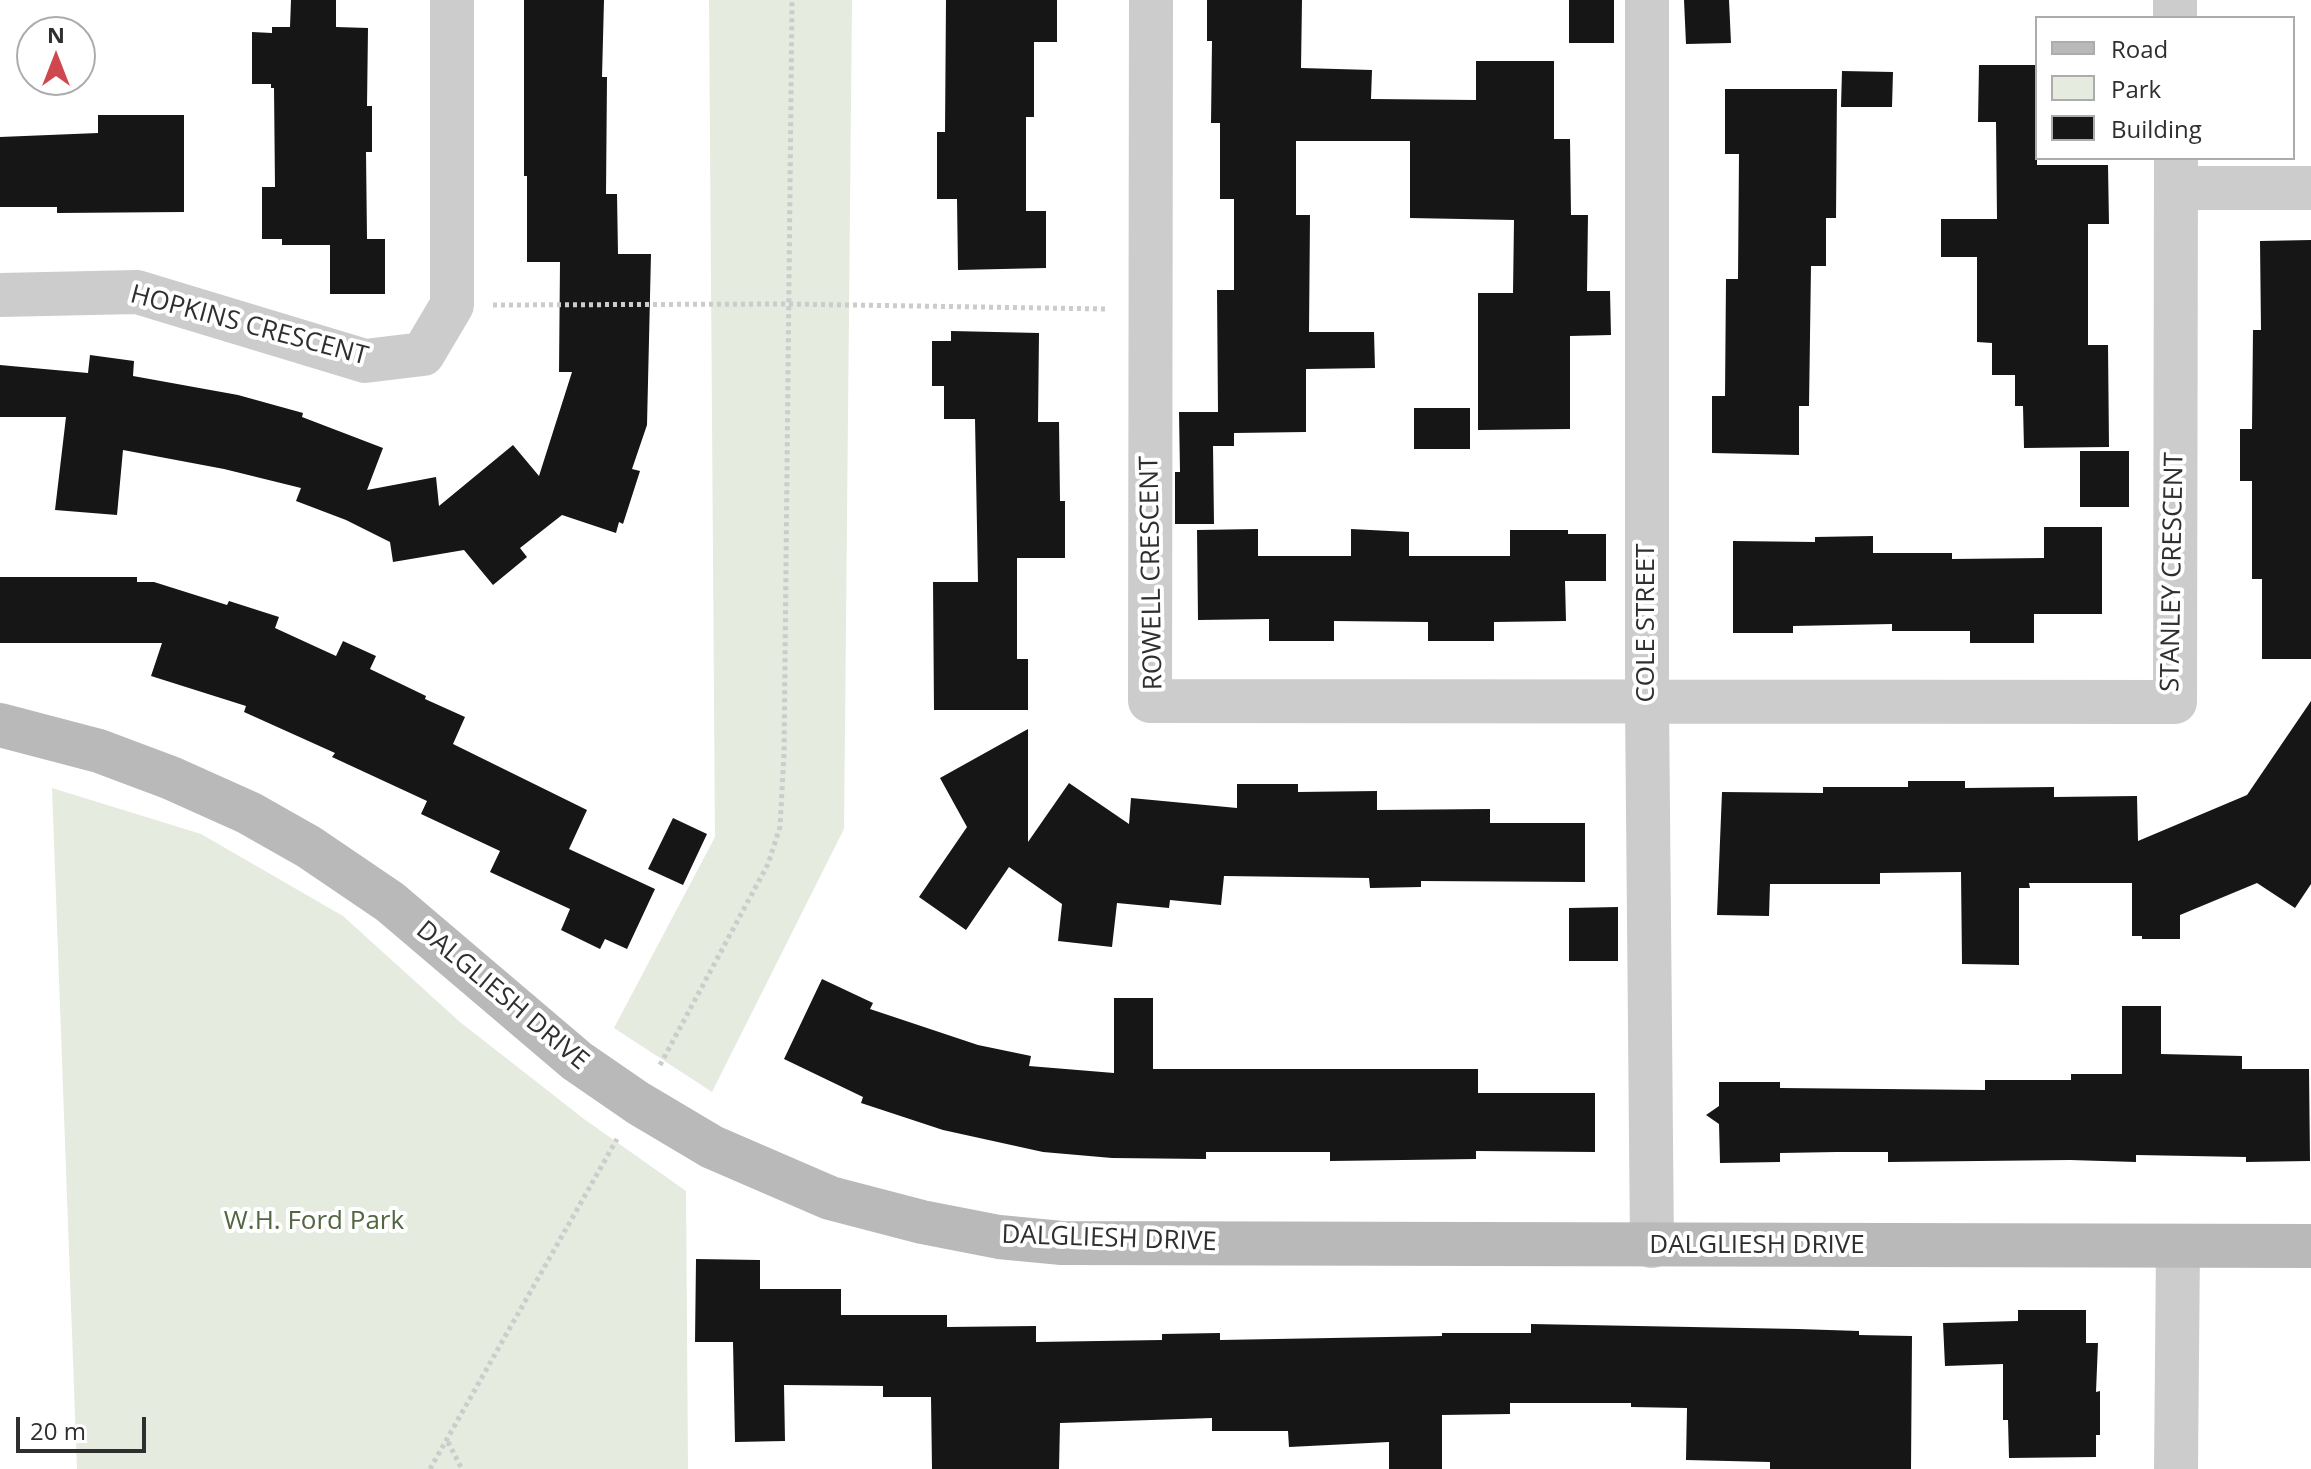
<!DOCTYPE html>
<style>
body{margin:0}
#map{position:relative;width:2311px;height:1469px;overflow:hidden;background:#fff;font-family:"Open Sans",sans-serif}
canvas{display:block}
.legend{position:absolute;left:2035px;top:16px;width:260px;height:144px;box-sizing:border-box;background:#fff;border:2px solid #acacac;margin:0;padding:10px 14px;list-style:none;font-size:24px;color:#2f2f2f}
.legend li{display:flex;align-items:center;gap:16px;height:40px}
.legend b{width:40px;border:2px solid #acacac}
.north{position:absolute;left:16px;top:16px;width:80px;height:80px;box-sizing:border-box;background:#fff;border:2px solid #acacac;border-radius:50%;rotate:0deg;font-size:22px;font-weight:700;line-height:32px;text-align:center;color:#2f2f2f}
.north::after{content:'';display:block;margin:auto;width:28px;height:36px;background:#d0484f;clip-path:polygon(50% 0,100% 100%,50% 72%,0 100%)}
.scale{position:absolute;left:16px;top:1417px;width:130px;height:36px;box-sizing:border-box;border:4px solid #2f2f2f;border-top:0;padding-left:10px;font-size:24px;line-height:28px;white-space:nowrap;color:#2f2f2f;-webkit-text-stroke:6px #fff;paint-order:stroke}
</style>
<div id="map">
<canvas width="2311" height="1469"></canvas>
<ul class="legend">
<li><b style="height:10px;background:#b9b9b9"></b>Road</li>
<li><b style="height:22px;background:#e5ebdf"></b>Park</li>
<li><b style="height:22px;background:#161616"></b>Building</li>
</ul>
<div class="north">N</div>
<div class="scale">20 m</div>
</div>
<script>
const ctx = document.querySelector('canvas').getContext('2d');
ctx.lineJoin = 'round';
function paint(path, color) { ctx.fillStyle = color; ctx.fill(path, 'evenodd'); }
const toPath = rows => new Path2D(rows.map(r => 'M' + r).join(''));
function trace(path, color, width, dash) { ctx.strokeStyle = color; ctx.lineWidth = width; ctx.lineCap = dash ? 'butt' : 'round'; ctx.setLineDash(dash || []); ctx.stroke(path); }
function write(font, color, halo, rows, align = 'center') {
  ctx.font = font + ' "Open Sans",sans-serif'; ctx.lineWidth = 8; ctx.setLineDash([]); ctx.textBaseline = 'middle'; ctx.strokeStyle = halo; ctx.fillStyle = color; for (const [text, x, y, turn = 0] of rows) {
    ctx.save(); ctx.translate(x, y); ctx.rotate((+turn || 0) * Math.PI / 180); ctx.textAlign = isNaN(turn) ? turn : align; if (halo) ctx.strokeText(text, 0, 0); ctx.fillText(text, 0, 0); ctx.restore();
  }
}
paint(toPath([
 [709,0,852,0,844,829,712,1092,614,1028,715,837],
 [52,788,201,834,343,916,460,1022,584,1119,686,1191,688,1469,77,1469]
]), '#e5ebdf');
paint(toPath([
 [291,0,336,0,336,27,368,28,367,106,372,106,372,152,366,152,367,239,385,239,385,294,330,294,330,245,282,245,282,239,262,239,262,187,275,187,274,88,271,88,271,84,252,84,252,32,272,33,272,27,290,27],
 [524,0,604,0,602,77,607,77,606,194,617,194,618,254,651,254,647,425,632,469,640,471,623,524,619,522,616,533,562,515,520,548,527,557,493,585,464,550,393,562,390,542,346,520,296,501,301,488,224,469,123,450,117,515,55,510,66,417,0,417,0,365,88,373,90,355,134,361,133,376,238,395,303,413,302,417,383,448,367,490,436,477,439,506,513,445,539,476,572,372,559,372,560,262,527,262,527,176,524,176],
 [946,0,1057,0,1057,42,1034,42,1034,117,1026,117,1026,211,1046,211,1046,268,958,270,957,199,937,199,937,132,945,132],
 [1207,0,1302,0,1301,68,1372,70,1371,99,1476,100,1476,61,1554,61,1554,139,1570,139,1571,215,1588,215,1587,291,1610,291,1611,335,1570,336,1570,429,1478,430,1478,293,1513,293,1514,220,1410,218,1410,141,1296,141,1296,215,1310,215,1309,332,1374,332,1375,368,1306,369,1306,432,1234,433,1234,446,1213,446,1214,524,1175,524,1175,472,1180,472,1179,412,1218,412,1217,290,1234,290,1234,199,1220,199,1220,123,1211,123,1212,41,1207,41],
 [1569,0,1614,0,1614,43,1569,43],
 [1684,0,1729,0,1731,43,1686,44],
 [1979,65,2037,65,2037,165,2108,165,2109,224,2088,224,2088,345,2108,345,2109,447,2024,448,2023,406,2015,406,2015,375,1992,375,1992,343,1977,342,1977,257,1941,257,1941,219,1997,219,1996,122,1978,122],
 [1842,71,1893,72,1892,107,1841,107],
 [1725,89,1837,89,1836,218,1826,218,1826,266,1811,266,1809,406,1799,406,1799,455,1712,453,1712,396,1725,396,1726,279,1738,279,1739,154,1725,154],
 [98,115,184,115,184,212,57,213,57,207,0,207,0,137,98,133],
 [2311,240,2311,659,2262,659,2262,579,2252,579,2252,481,2240,481,2240,429,2252,429,2253,330,2261,330,2260,241],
 [951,331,1039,333,1038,422,1059,422,1060,501,1065,501,1065,558,1017,558,1017,659,1028,659,1028,710,934,710,933,582,978,582,975,419,944,419,944,386,932,386,932,341,951,341],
 [1414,408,1470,408,1470,449,1414,449],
 [2080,451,2129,451,2129,507,2080,507],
 [2044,527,2102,527,2102,614,2034,614,2034,643,1970,643,1970,631,1892,631,1892,624,1793,626,1793,633,1733,633,1733,541,1815,542,1815,537,1873,536,1873,553,1952,553,1952,559,2044,558],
 [1258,529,1258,556,1351,556,1351,529,1409,532,1409,556,1510,556,1510,530,1568,530,1568,534,1606,534,1606,581,1565,581,1566,621,1494,622,1494,641,1428,641,1428,622,1334,621,1334,641,1269,641,1269,619,1198,620,1197,530],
 [0,577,137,577,137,582,154,582,227,605,229,601,279,617,275,628,336,656,343,641,376,656,370,669,426,696,425,699,465,717,453,744,587,810,569,849,655,889,627,949,605,939,600,949,561,930,570,909,490,872,500,851,421,814,427,801,332,757,335,753,244,712,246,706,151,676,162,643,0,643],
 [2311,701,2311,884,2295,908,2257,883,2180,915,2180,939,2142,939,2142,936,2132,936,2132,883,2029,883,2030,888,2019,888,2019,965,1962,964,1961,872,1880,873,1880,884,1770,884,1769,916,1717,915,1722,792,1823,793,1823,787,1908,787,1908,781,1965,781,1965,788,2054,787,2054,797,2137,796,2138,841,2247,795],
 [1028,729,1028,842,1069,783,1129,824,1131,798,1237,808,1237,784,1298,784,1298,792,1377,791,1377,810,1490,809,1490,823,1585,823,1585,882,1421,881,1421,887,1370,888,1369,878,1224,876,1221,905,1170,900,1169,908,1117,903,1112,947,1058,941,1062,904,1009,867,966,930,919,897,967,827,940,778],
 [673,818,707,834,683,885,648,869],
 [1618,907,1618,961,1569,961,1569,908],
 [822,979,873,1003,870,1009,978,1045,1031,1056,1029,1066,1114,1073,1114,998,1153,998,1153,1069,1478,1069,1478,1093,1595,1093,1595,1152,1476,1151,1476,1159,1330,1161,1330,1152,1206,1152,1206,1159,1112,1158,1043,1152,943,1130,861,1103,863,1097,784,1059],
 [2122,1006,2161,1006,2161,1054,2242,1056,2242,1069,2309,1069,2310,1161,2246,1162,2246,1157,2136,1155,2136,1162,2070,1160,1888,1162,1888,1152,1837,1152,1780,1153,1780,1162,1720,1163,1719,1124,1706,1115,1719,1106,1719,1082,1780,1082,1780,1088,1985,1090,1985,1080,2071,1080,2071,1074,2122,1074],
 [696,1259,760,1260,760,1289,841,1289,841,1315,947,1315,947,1327,1036,1326,1036,1342,1162,1340,1162,1334,1220,1333,1220,1340,1442,1336,1442,1333,1531,1333,1531,1324,1798,1329,1859,1331,1859,1335,1912,1336,1911,1469,1770,1469,1770,1462,1686,1460,1687,1408,1631,1407,1631,1403,1510,1403,1510,1414,1442,1415,1442,1469,1389,1469,1389,1442,1289,1447,1288,1431,1212,1431,1212,1418,1060,1423,1059,1469,932,1469,931,1397,883,1397,883,1386,784,1385,785,1441,735,1442,733,1342,695,1342],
 [2018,1310,2086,1310,2086,1343,2098,1343,2096,1392,2100,1391,2100,1435,2096,1435,2096,1457,2009,1458,2008,1420,2003,1420,2003,1364,1945,1366,1943,1323,2018,1321]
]), '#161616');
trace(toPath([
 [493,305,787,304,1107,309],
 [660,1065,768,864,780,827,784,754,792,0],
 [448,1442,462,1469],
 [430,1469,617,1139]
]), '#ccc', 5, [4, 4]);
trace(toPath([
 [1151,0,1150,701,2175,702,2176,158],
 [1647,0,1647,702,1652,1246],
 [2175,0,2175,18],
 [2176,188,2311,188],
 [0,295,137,292,365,361,423,354,452,305,452,0],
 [2176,1469,2178,1246]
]), '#ccc', 44);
trace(toPath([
 [0,725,99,751,171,778,249,813,309,847,390,902,577,1061,638,1103,712,1147,830,1198,922,1222,999,1237,1062,1243,2311,1246]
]), '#b9b9b9', 44);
write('26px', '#2f2f2f', '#fff', [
 ["HOPKINS CRESCENT",249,326,15],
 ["STANLEY CRESCENT",2173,572,-89],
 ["ROWELL CRESCENT",1152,573,-91],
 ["COLE STREET",1647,623,-90],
 ["DALGLIESH DRIVE",502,996,40],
 ["DALGLIESH DRIVE",1109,1239,2],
 ["DALGLIESH DRIVE",1757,1246]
]);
write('26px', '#526642', '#fff', [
 ["W.H. Ford Park",314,1222]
]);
</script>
